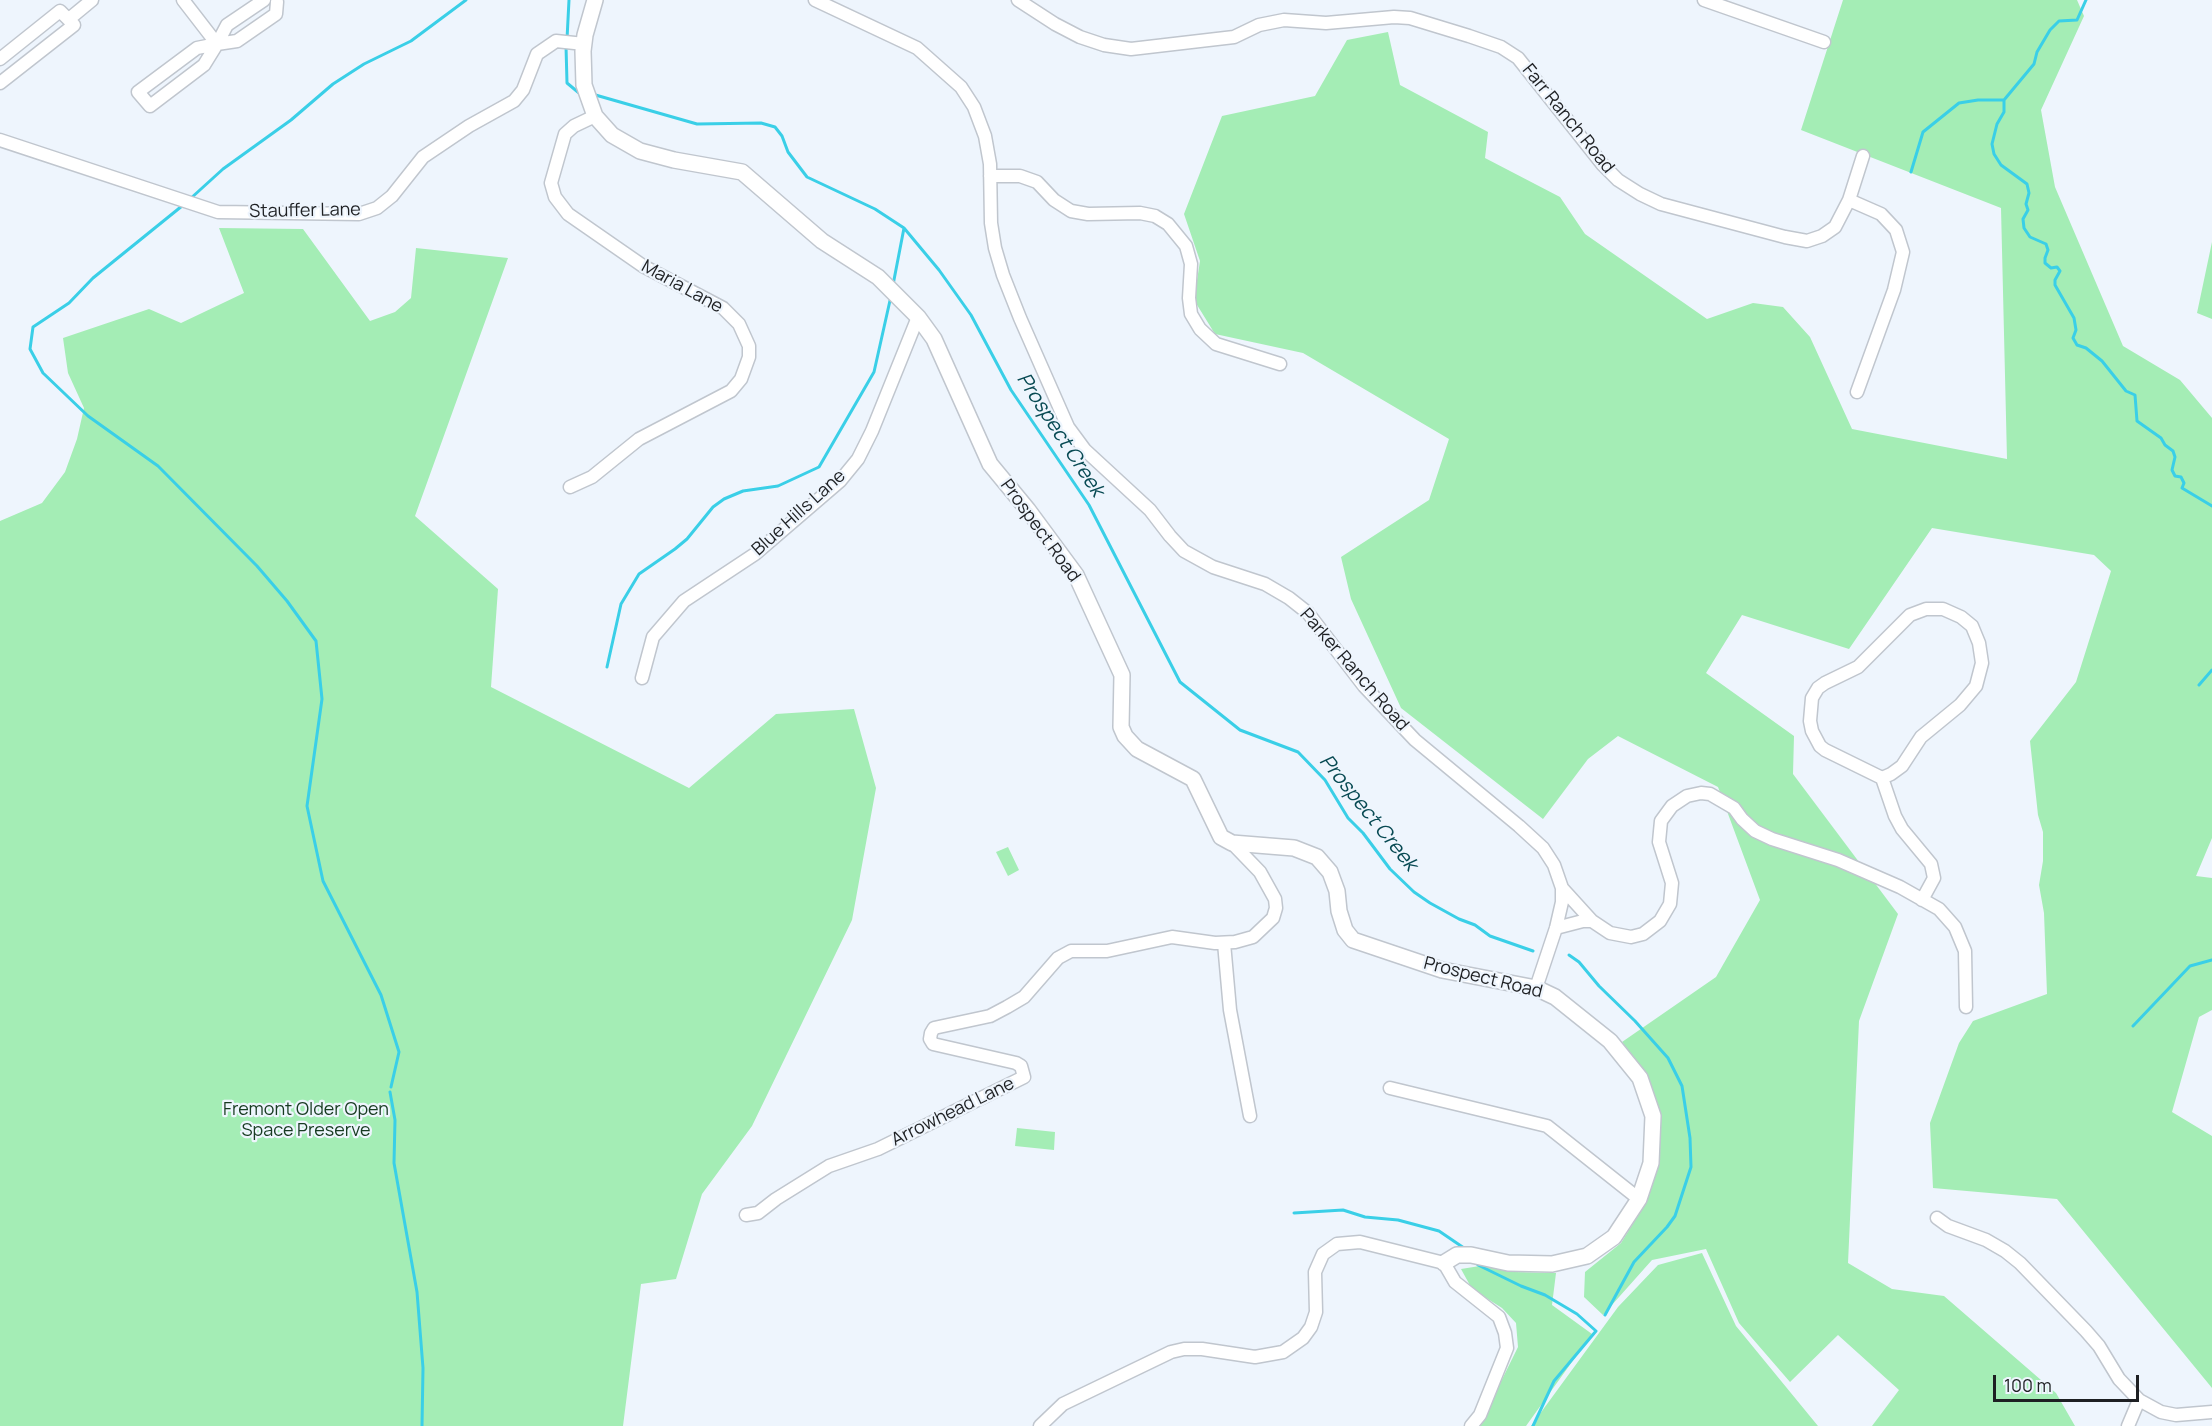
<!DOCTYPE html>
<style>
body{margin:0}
#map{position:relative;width:2212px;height:1426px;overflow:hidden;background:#eef5fd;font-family:Manrope,sans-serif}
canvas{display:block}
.scale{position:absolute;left:1993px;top:1375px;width:146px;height:27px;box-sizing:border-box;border:3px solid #1e2023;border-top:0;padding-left:8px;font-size:18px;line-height:21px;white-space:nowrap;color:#1e2023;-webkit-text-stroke:4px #eef5fd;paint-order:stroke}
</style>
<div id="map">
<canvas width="2212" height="1426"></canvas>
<div class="scale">100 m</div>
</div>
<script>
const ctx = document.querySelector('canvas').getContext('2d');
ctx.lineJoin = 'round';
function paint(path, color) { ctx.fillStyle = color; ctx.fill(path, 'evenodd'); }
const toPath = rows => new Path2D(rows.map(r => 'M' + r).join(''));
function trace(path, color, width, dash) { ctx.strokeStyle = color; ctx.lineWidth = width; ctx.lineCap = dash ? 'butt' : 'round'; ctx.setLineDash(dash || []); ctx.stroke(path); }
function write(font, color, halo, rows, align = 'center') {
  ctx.font = font + ' Manrope,sans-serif'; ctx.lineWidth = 4.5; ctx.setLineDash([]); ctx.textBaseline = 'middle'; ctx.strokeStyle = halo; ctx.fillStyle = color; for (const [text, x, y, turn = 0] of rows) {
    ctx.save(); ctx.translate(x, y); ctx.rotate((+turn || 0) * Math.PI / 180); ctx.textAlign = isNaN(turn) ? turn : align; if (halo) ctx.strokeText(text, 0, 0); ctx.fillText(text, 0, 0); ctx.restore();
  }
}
paint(toPath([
 [1843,0,2077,0,2084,16,2041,110,2055,187,2123,346,2180,380,2212,418,2212,838,2196,876,2212,878,2212,1010,2199,1017,2172,1112,2212,1136,2212,1388,2057,1199,1933,1188,1930,1123,1959,1043,1973,1021,2047,994,2044,913,2039,885,2043,861,2043,832,2038,815,2030,741,2076,682,2111,571,2094,555,1932,528,1849,649,1742,615,1706,673,1794,736,1793,774,1898,914,1859,1021,1848,1263,1892,1289,1944,1296,2056,1393,2075,1426,1872,1426,1899,1390,1838,1335,1790,1382,1739,1323,1706,1249,1652,1260,1603,1315,1584,1297,1585,1272,1621,1243,1646,1202,1658,1163,1645,1073,1622,1042,1716,977,1760,900,1718,787,1618,736,1588,759,1543,819,1401,708,1351,599,1341,557,1429,500,1449,439,1303,353,1215,334,1194,300,1200,261,1184,214,1222,116,1315,96,1347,40,1388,32,1400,85,1488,132,1485,158,1560,197,1585,234,1707,319,1753,303,1783,307,1810,337,1852,429,2007,459,2001,208,1801,130],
 [219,228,303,229,370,321,395,312,411,298,416,248,508,258,415,516,498,589,491,687,689,788,776,714,854,709,876,788,852,920,752,1126,702,1194,676,1279,641,1284,623,1426,0,1426,0,521,42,503,65,472,77,439,84,408,68,373,63,338,149,309,181,323,244,293],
 [2212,242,2212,319,2197,313],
 [1008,847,1019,870,1008,876,996,852],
 [1017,1128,1055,1132,1054,1150,1015,1146],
 [1702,1253,1736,1326,1818,1426,1531,1426,1618,1307,1658,1265],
 [1486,1265,1516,1272,1556,1273,1552,1305,1592,1334,1526,1426,1479,1426,1518,1347,1516,1323,1502,1308,1472,1289,1461,1269]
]), '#a4edb5');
trace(toPath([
 [2086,0,2077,20,2059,21,2050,30,2037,52,2034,64,2004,100,2004,112,1997,124,1992,144,1994,154,2001,165,2027,184,2029,193,2026,204,2028,210,2023,219,2024,228,2030,237,2046,244,2048,250,2045,258,2045,263,2051,268,2057,267,2060,271,2055,280,2055,285,2074,318,2076,330,2073,338,2077,345,2086,348,2102,361,2126,391,2135,395,2137,421,2161,438,2165,445,2173,451,2175,457,2172,470,2175,476,2181,477,2184,483,2182,488,2212,506],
 [567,39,569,0],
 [566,46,567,83,579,93,583,93],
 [592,94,697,124,761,123,775,127,782,136,788,152,807,177,875,209,904,228,939,270,971,315,1011,390,1089,505,1180,682,1240,730,1298,752,1325,780,1348,818,1363,833,1390,869,1414,892,1430,903,1459,919,1475,925,1490,936,1533,951],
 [1911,172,1923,132,1959,103,1978,100,2004,100],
 [190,199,223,169,291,120,333,84,364,64,411,41,466,0],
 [182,206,93,278,69,303,33,327,30,349,43,373,88,416,158,466,257,566,287,601,316,641,322,699,307,806,323,881,381,995,399,1052,391,1087],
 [893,285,904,228],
 [607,667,621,604,639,574,675,549,687,539,713,507,724,499,743,491,778,486,819,467,874,372,891,296],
 [2199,685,2212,670],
 [1569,955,1579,962,1599,986,1635,1021,1668,1058,1682,1086,1690,1138,1691,1167,1675,1216,1667,1227,1634,1262,1605,1315],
 [2133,1026,2190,966,2212,960],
 [390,1092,395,1120,394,1163,417,1292,423,1368,422,1426],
 [1294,1213,1343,1210,1365,1217,1398,1220,1439,1231,1464,1248],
 [1478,1265,1521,1286,1545,1295,1577,1314,1596,1331,1554,1381,1533,1426]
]), '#3acfe7', 3);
const minor = toPath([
 [183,0,217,44],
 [264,0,227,25,217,44,237,41,276,14,277,2],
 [815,0,917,48,961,87,974,107,985,136,990,164,991,223,995,248,1003,275,1020,318,1068,427,1085,450,1150,510,1170,536,1184,551,1213,567,1265,584,1289,598,1308,613,1364,686,1415,740,1519,826,1543,848,1554,865,1562,888,1562,902,1556,928,1536,988],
 [1018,0,1055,24,1080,37,1104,45,1131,49,1234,37,1259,25,1284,20,1326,23,1394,17,1410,18,1469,36,1501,47,1518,58,1603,165,1618,180,1640,194,1661,204,1785,237,1807,241,1822,236,1835,227,1849,200,1863,156],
 [1704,0,1824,42],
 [69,19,92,0],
 [217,44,204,65,150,106,138,92,197,48,217,44],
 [0,59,60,11,74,25,0,83],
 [0,140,218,212,359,214,377,208,392,196,423,157,469,126,514,101,523,90,537,54,556,41,584,44],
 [990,176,1020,176,1037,182,1054,200,1071,211,1088,214,1140,213,1155,216,1168,224,1186,246,1191,264,1189,298,1191,314,1200,329,1216,344,1280,364],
 [1849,200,1881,214,1896,230,1903,252,1894,290,1857,392],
 [570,487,592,477,639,439,731,391,741,379,749,357,749,346,739,324,723,308,643,266,568,214,555,197,551,183,565,134,574,126,595,116],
 [1926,609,1943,609,1961,617,1972,626,1979,643,1982,663,1976,686,1960,705,1921,737,1902,766,1891,774,1882,778,1825,750,1820,746,1812,731,1810,721,1812,698,1818,688,1825,683,1858,667,1910,615,1926,609],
 [642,678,653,637,684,601,755,554,840,481,858,459,872,431,918,317],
 [1882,778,1895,816,1902,829,1931,864,1934,878,1922,900],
 [1562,888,1592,921],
 [1556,928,1583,921,1592,921,1610,933,1631,937,1643,934,1660,921,1670,904,1672,883,1659,842,1661,821,1672,806,1687,796,1701,793,1710,794,1734,808,1742,819,1755,831,1772,839,1838,860,1900,887,1939,909,1955,927,1965,951,1966,1007],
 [1224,943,1230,1010,1250,1116],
 [1390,1088,1547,1126,1639,1199],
 [746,1215,758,1213,776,1199,829,1166,878,1149,1024,1077,1021,1066,1016,1063,933,1044,930,1039,931,1033,934,1028,990,1016,1007,1007,1024,997,1058,958,1071,951,1107,951,1172,937,1215,943,1235,942,1253,937,1273,918,1276,908,1275,899,1260,872,1232,843],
 [1937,1218,1948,1226,1986,1240,2005,1251,2020,1263,2086,1331,2099,1346,2119,1379,2139,1400,2161,1412,2176,1415,2212,1412],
 [1040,1426,1063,1404,1171,1352,1184,1349,1202,1349,1255,1357,1283,1352,1303,1338,1311,1327,1316,1312,1315,1272,1323,1254,1337,1244,1360,1242,1444,1263,1455,1282,1499,1317,1505,1333,1507,1348,1480,1415,1471,1426],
 [2128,1426,2139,1400]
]);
const tertiary = toPath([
 [595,0,585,35,583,51,584,85,595,116,612,135,640,151,674,160,742,172,822,241,878,277,918,317,934,339,990,464,1028,510,1076,575,1122,675,1121,727,1125,736,1137,749,1193,779,1221,837,1232,843,1294,848,1317,857,1330,872,1337,891,1339,911,1345,930,1353,940,1442,970,1536,988,1555,997,1610,1041,1640,1078,1653,1116,1651,1163,1639,1199,1614,1237,1587,1256,1552,1264,1508,1263,1471,1255,1457,1255,1444,1263]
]);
trace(minor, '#c0c6ce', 15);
trace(tertiary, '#c0c6ce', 18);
trace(minor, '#fff', 12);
trace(tertiary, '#fff', 15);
write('18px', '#1e2023', '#eef5fd', [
 ["Farr Ranch Road",1568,119,51],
 ["Stauffer Lane",305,211,-1],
 ["Maria Lane",682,287,29],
 ["Blue Hills Lane",799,513,-42],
 ["Prospect Road",1040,531,54],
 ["Parker Ranch Road",1354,670,49],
 ["Prospect Road",1483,978,14],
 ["Arrowhead Lane",953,1112,-26]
]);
write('18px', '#173b21', '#eef5fd', [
 ["Fremont Older Open",306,1110],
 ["Space Preserve",306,1131]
]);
write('italic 20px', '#084a53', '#eef5fd', [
 ["Prospect Creek",1060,435,57],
 ["Prospect Creek",1368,813,51]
]);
</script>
